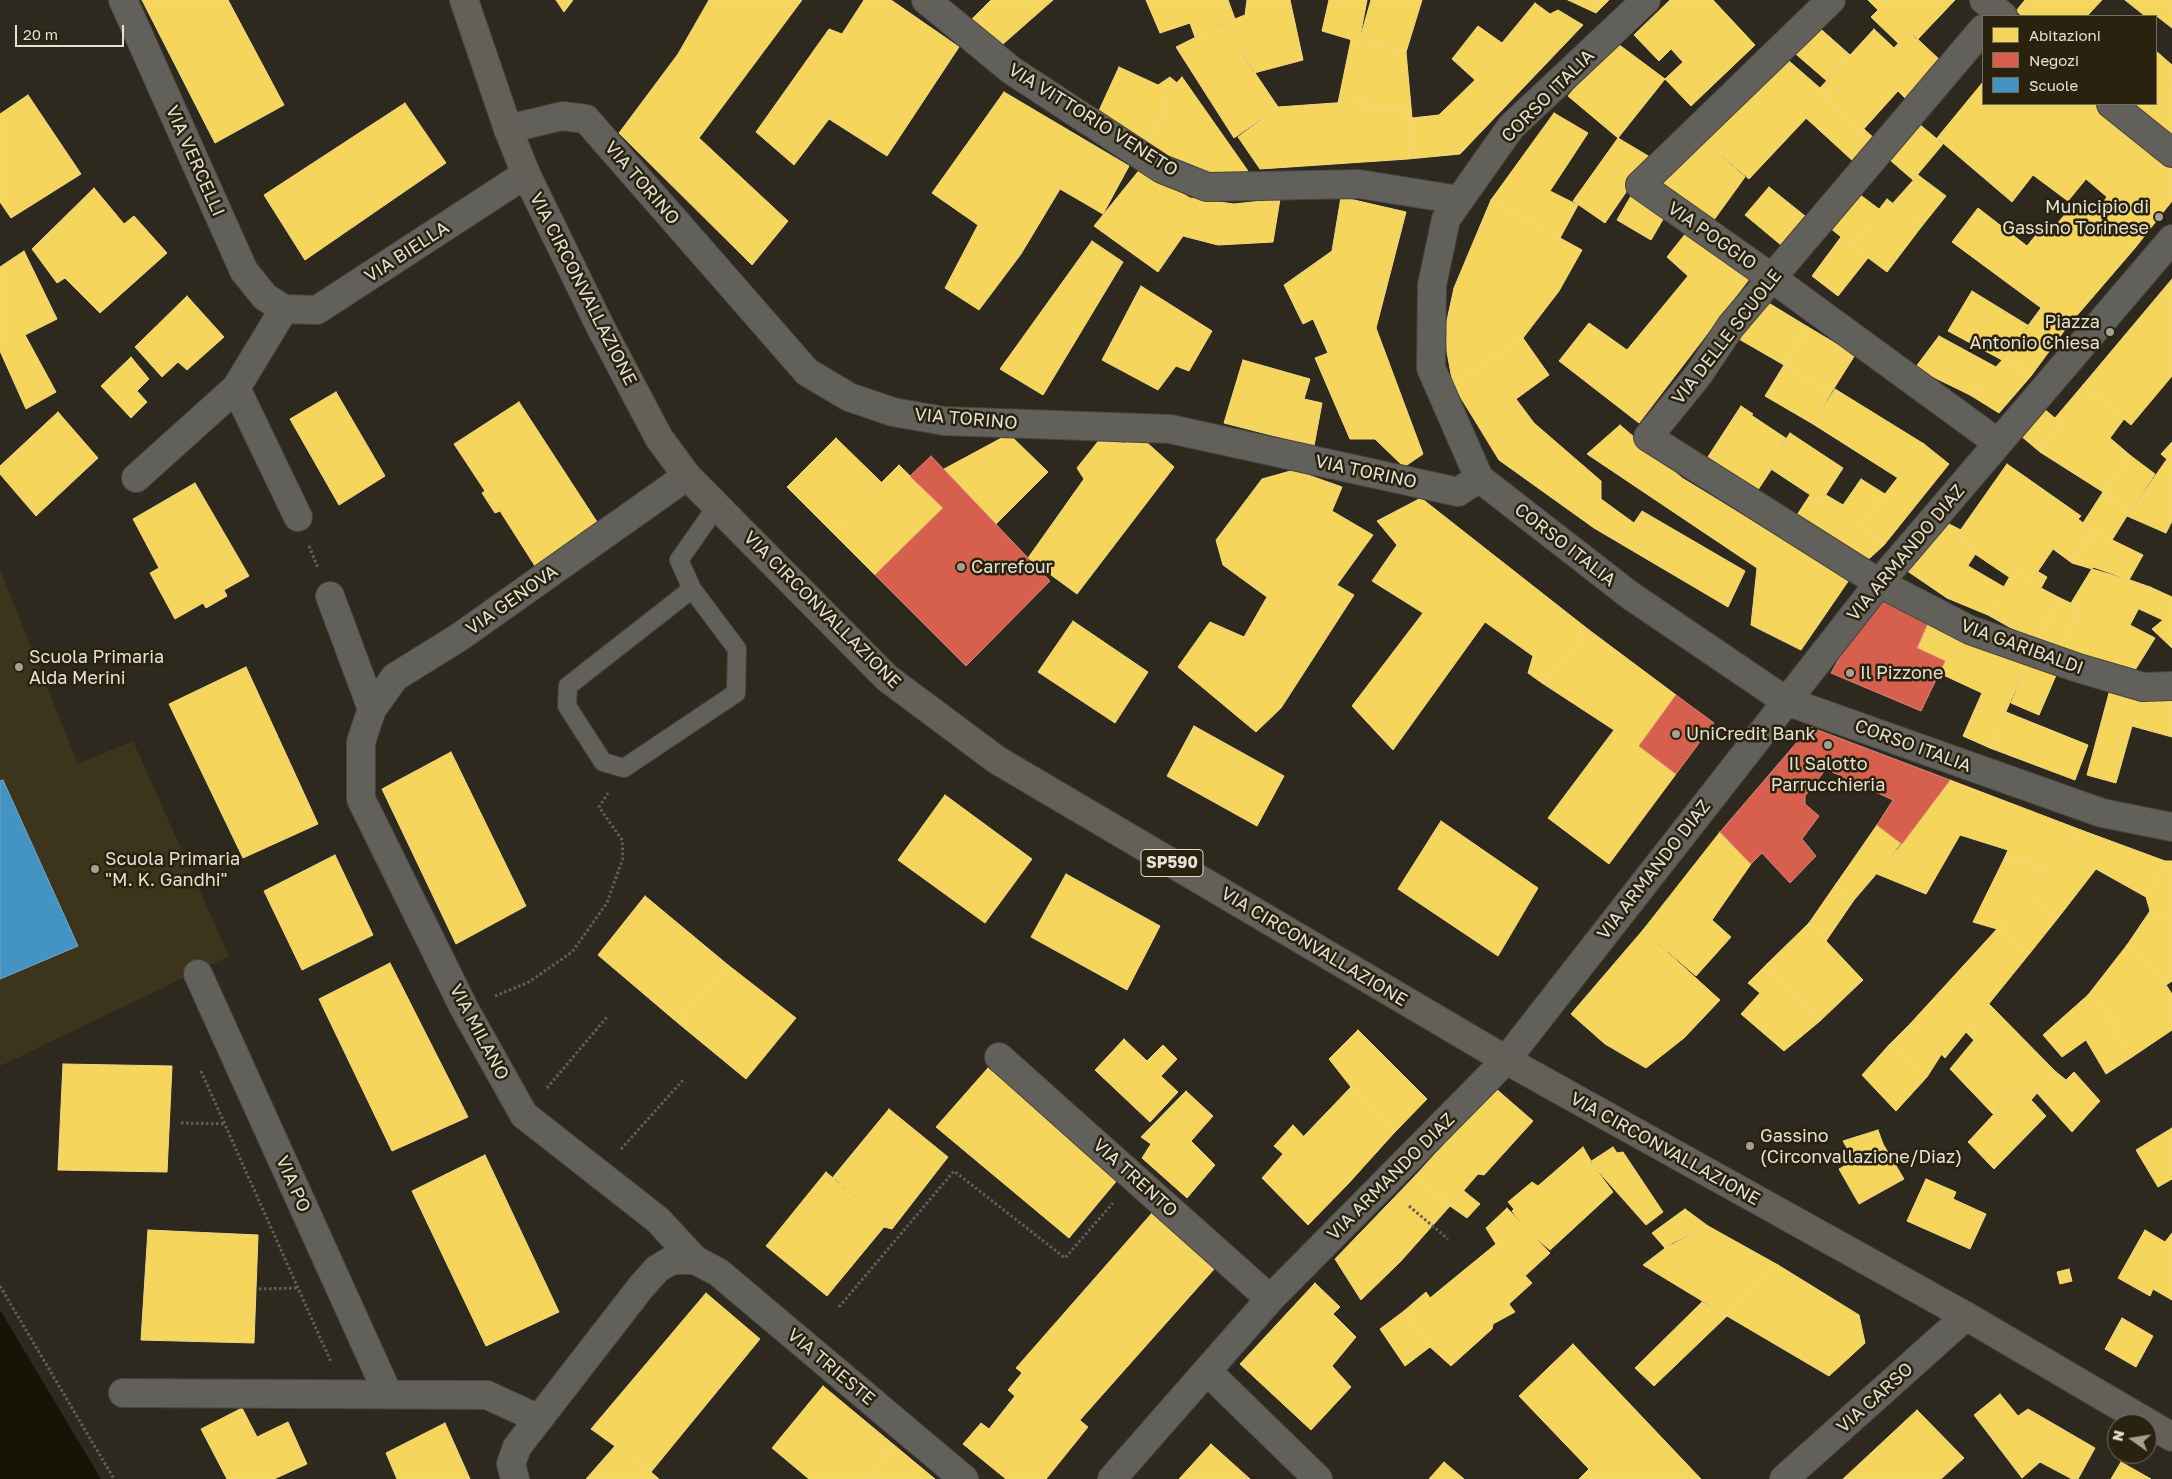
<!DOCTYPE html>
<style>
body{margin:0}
#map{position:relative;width:2172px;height:1479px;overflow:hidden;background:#2d291e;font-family:"Golos Text",sans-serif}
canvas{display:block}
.legend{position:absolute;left:1982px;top:15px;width:175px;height:90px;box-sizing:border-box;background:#29220e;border:1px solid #746e5d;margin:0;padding:6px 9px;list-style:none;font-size:15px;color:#e4e0d4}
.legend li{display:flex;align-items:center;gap:10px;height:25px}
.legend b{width:25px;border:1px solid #746e5d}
.north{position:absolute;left:2107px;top:1414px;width:50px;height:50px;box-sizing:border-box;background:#29220e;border:1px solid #746e5d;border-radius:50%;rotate:283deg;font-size:14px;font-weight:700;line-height:20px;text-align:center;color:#e4e0d4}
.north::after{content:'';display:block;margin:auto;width:18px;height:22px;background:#a4a094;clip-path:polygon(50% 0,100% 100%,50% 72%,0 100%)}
.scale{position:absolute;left:15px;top:25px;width:109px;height:22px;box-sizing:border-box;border:2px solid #e4e0d4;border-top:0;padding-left:6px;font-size:15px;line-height:18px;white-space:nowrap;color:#e4e0d4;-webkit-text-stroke:4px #29220e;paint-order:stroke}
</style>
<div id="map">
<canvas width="2172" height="1479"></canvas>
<ul class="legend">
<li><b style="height:14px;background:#f6d55c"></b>Abitazioni</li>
<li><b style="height:14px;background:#d6604d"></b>Negozi</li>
<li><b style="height:14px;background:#4393c3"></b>Scuole</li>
</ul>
<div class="north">N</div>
<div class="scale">20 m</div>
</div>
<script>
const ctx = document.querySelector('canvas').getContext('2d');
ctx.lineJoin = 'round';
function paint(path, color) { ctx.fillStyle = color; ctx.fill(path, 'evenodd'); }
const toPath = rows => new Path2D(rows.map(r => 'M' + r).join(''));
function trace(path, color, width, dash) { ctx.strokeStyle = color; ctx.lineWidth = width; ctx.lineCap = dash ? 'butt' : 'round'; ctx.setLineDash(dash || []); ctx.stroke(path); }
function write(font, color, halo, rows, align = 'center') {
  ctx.font = font + ' "Golos Text",sans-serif'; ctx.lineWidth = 5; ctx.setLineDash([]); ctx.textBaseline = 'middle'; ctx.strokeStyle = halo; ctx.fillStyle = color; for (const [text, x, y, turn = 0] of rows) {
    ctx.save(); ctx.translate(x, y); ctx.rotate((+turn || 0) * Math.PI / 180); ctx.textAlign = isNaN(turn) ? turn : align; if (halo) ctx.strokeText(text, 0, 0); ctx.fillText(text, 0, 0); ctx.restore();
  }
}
paint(toPath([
 [0,569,78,764,133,741,229,956,0,1066]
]), '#3c341b');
paint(toPath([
 [0,1310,101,1479,0,1479]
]), '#171307');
const homes = toPath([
 [142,0,228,0,284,105,215,143,142,0],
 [556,0,573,0,564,12,556,0],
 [709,0,802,0,699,138,788,221,752,265,619,133,678,54,709,0],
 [864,0,891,0,959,47,887,156,829,119,794,165,756,132,829,29,842,34,864,0],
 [991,0,1053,0,1003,44,971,20,991,0],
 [1146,0,1228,0,1235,19,1195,37,1190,23,1160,33,1146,0],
 [1247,0,1290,0,1303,60,1254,73,1222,24,1245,15,1247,0],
 [1329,0,1367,0,1359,42,1322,31,1329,0],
 [1371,0,1422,0,1406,52,1359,42,1371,0],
 [1568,0,1609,0,1596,13,1568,0],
 [1670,0,1713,0,1755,45,1691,106,1665,79,1683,62,1671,49,1659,61,1634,35,1670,0],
 [1868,0,1888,0,1878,10,1868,0],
 [1888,0,1955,0,1917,40,1909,31,1898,43,1871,17,1888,0],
 [2025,0,2102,0,2087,16,2022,16,2016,11,2025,0],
 [2125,0,2172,0,2172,28,2154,14,2152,16,2145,16,2125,0],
 [1535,3,1550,14,1558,10,1583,25,1460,154,1408,159,1412,118,1439,115,1475,80,1452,59,1478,26,1502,43,1535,3],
 [1814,23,1850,55,1827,81,1790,49,1814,23],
 [1222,24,1278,107,1234,138,1176,47,1222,24],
 [1874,29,1894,48,1909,31,1941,61,1907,100,1898,91,1861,132,1824,99,1828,95,1820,88,1874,29],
 [1351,40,1406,52,1412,118,1401,109,1369,110,1363,101,1338,103,1351,40],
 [1614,41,1665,79,1618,138,1568,96,1614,41],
 [2156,51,2172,65,2172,84,2156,104,2156,51],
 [1781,54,1828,95,1749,179,1699,136,1781,54],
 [1119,67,1158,85,1170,77,1177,83,1163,98,1169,106,1144,147,1097,115,1119,67],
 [1182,77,1248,171,1218,177,1144,147,1169,106,1163,98,1182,77],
 [1983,82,1983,104,2095,104,2172,167,2172,201,2135,248,2093,216,2107,197,2086,179,2068,201,2033,175,2012,202,1937,138,1983,82],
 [2172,84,2172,145,2142,120,2172,84],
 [1004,92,1129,166,1103,214,1060,189,1021,254,979,310,945,288,978,225,932,193,1004,92],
 [28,95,81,174,11,218,0,202,0,114,28,95],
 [1824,99,1861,132,1864,129,1875,139,1854,162,1806,118,1824,99],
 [1363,101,1369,110,1401,109,1412,118,1408,159,1260,169,1238,137,1278,107,1363,101],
 [405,103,446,163,305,260,264,195,405,103],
 [2123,104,2156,104,2142,120,2123,104],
 [1554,113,1588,133,1550,191,1578,205,1560,238,1491,200,1554,113],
 [1912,118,1943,144,1913,180,1883,154,1912,118],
 [1699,136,1745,177,1711,224,1657,182,1699,136],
 [1618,138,1650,157,1605,223,1573,201,1618,138],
 [1141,168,1190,198,1234,204,1280,199,1273,242,1218,245,1183,236,1158,272,1094,226,1141,168],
 [1918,175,1946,196,1922,226,1893,203,1918,175],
 [1769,187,1805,216,1781,245,1745,215,1769,187],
 [94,188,124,224,134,216,167,253,100,313,65,278,57,283,32,249,94,188],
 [1851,188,1879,209,1851,245,1824,223,1851,188],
 [1635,189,1669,209,1651,240,1617,220,1635,189],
 [1341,197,1406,212,1376,328,1423,454,1404,467,1375,439,1350,439,1315,358,1328,353,1313,319,1303,324,1284,285,1332,251,1341,197],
 [1887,199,1922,226,1887,272,1851,245,1887,199],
 [1491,200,1582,250,1559,291,1523,338,1453,385,1447,352,1446,325,1454,288,1491,200],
 [2075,202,2135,248,2067,327,1952,242,1978,208,2027,246,2045,224,2053,229,2075,202],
 [1686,233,1750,278,1639,423,1559,361,1589,323,1627,350,1688,276,1667,257,1686,233],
 [1841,237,1868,258,1838,296,1812,276,1841,237],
 [1092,241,1123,262,1043,395,1000,369,1092,241],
 [24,251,57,319,25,335,56,392,26,409,0,351,0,267,24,251],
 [2172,279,2172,376,2131,425,2083,385,2172,279],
 [1141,286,1212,331,1189,371,1176,366,1158,390,1102,360,1141,286],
 [1972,291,2029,326,2002,360,1948,331,1972,291],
 [187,296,224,337,187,370,178,362,162,377,135,347,187,296],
 [1762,299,1808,327,1784,365,1732,335,1762,299],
 [2041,308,2067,327,2031,376,2005,357,2041,308],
 [1808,327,1855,355,1831,393,1784,365,1808,327],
 [1939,336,1996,367,1970,395,1915,368,1939,336],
 [1523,338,1549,375,1516,399,1534,423,1601,481,1601,499,1634,523,1642,511,1745,571,1728,607,1594,528,1499,460,1453,385,1523,338],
 [131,357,149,379,137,391,147,402,131,418,101,386,131,357],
 [2005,357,2031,376,1999,413,1970,395,2005,357],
 [1243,360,1310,379,1304,399,1322,403,1314,446,1224,423,1243,360],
 [1784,365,1831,393,1813,424,1765,396,1784,365],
 [2083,385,2124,419,2110,438,2131,456,2103,492,2040,452,2062,424,2055,418,2083,385],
 [1835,389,1924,444,1898,478,1813,424,1835,389],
 [336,392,385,476,339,505,290,419,336,392],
 [519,402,601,528,559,550,535,566,500,511,495,513,482,493,485,491,454,444,519,402],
 [2037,403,2062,424,2040,452,2014,430,2037,403],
 [1741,406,1753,414,1751,415,1787,439,1768,467,1771,470,1752,499,1702,466,1741,406],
 [58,412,98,458,36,516,0,474,0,466,58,412],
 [1620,425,1682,478,1849,580,1801,650,1751,625,1757,568,1587,454,1620,425],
 [1790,433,1843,468,1821,502,1768,467,1790,433],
 [1009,434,1048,472,996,524,944,469,1009,434],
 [836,438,882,483,832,532,787,487,836,438],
 [1100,439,1123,443,1144,440,1174,467,1077,594,1028,558,1084,479,1077,468,1100,439],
 [2172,442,2172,464,2161,454,2172,442],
 [1924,444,1949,464,1884,545,1860,526,1924,444],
 [2131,456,2155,474,2130,511,2103,492,2131,456],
 [2167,459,2172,464,2172,521,2166,533,2127,516,2167,459],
 [2007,464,2081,516,2078,519,2094,531,2072,563,2053,549,2032,580,2014,569,2009,577,1975,554,1978,550,1957,535,2007,464],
 [899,465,943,508,875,575,832,532,899,465],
 [1294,470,1342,487,1332,511,1373,535,1337,585,1354,595,1281,708,1256,732,1178,667,1210,622,1244,637,1267,597,1223,565,1216,540,1262,479,1294,470],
 [1861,479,1885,494,1860,526,1884,545,1870,558,1854,562,1791,524,1810,495,1821,502,1826,495,1843,505,1861,479],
 [195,483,249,576,224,590,227,596,206,608,203,603,175,619,150,573,159,568,133,519,195,483],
 [2103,492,2130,511,2112,540,2094,531,2083,523,2103,492],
 [1421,498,1589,630,1542,683,1528,673,1533,656,1485,622,1393,750,1352,706,1423,613,1372,581,1397,545,1377,521,1421,498],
 [1939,519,1961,530,1957,535,1978,550,1947,598,1900,566,1939,519],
 [2094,531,2143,555,2129,580,2072,563,2094,531],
 [1968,566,2004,587,1988,615,1947,598,1968,566],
 [2093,567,2150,587,2130,625,2155,638,2132,675,2060,648,2079,615,2073,611,2077,606,2071,603,2093,567],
 [2014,569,2032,580,2037,571,2047,577,2041,588,2060,598,2036,642,1988,615,2014,569],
 [2150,587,2172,597,2172,648,2152,629,2163,620,2139,609,2150,587],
 [2060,598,2077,606,2073,611,2079,615,2060,648,2036,642,2060,598],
 [1931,616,2028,661,1990,748,1963,736,1982,693,1939,673,1945,661,1917,648,1931,616],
 [1073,621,1148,672,1115,723,1038,672,1073,621],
 [1589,630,1676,695,1639,746,1676,774,1609,864,1548,818,1614,730,1542,683,1589,630],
 [2028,661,2057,673,2039,715,2011,703,2028,661],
 [246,667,318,824,243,858,169,704,246,667],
 [2112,682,2172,698,2172,737,2132,726,2116,783,2087,775,2112,682],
 [2006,712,2088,745,2075,780,1990,748,2006,712],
 [1194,726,1284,776,1257,826,1167,776,1194,726],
 [451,752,526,906,456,944,382,789,451,752],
 [1950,780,2081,830,2048,869,2005,857,2008,850,1960,835,1926,894,1877,874,1950,780],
 [945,795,1032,859,985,923,898,860,945,795],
 [1441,821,1538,888,1498,956,1398,889,1441,821],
 [1877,825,1902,844,1854,900,1836,884,1877,825],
 [2081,830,2165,861,2146,897,2096,869,2058,918,2028,892,2081,830],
 [1720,832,1751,864,1712,920,1731,937,1696,976,1643,930,1720,832],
 [335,855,373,935,302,970,264,891,335,855],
 [2005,857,2048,869,1997,929,1973,922,2005,857],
 [2165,861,2172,861,2172,916,2150,911,2146,897,2165,861],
 [1066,874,1160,926,1127,990,1031,937,1066,874],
 [1836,884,1854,900,1826,941,1809,923,1836,884],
 [2028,892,2058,918,2030,953,1997,929,2028,892],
 [645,896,728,965,678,1023,598,955,645,896],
 [2150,911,2172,916,2172,981,2166,985,2127,945,2150,911],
 [1809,923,1863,980,1820,1021,1767,964,1809,923],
 [1997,929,2030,953,1945,1058,1910,1024,1997,929],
 [1643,930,1720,1000,1684,1038,1646,1068,1605,1044,1571,1014,1643,930],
 [2127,945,2166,985,2172,994,2172,1030,2132,1057,2110,1024,2114,1018,2088,995,2127,945],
 [390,963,468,1117,392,1151,319,999,390,963],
 [1767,964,1820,1021,1784,1051,1741,1014,1760,993,1748,983,1767,964],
 [728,965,796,1018,746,1079,678,1023,728,965],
 [2088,995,2114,1018,2110,1024,2132,1057,2106,1074,2086,1040,2062,1057,2043,1035,2088,995],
 [1989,1004,2056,1072,2031,1100,1966,1032,1989,1004],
 [1910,1024,1941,1055,1927,1077,1889,1045,1910,1024],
 [1358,1030,1427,1099,1394,1133,1351,1087,1329,1059,1358,1030],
 [1124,1039,1147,1061,1163,1045,1177,1059,1161,1076,1178,1092,1150,1122,1095,1070,1124,1039],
 [1974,1040,2019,1087,1993,1114,1950,1069,1974,1040],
 [1889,1045,1927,1077,1896,1111,1862,1075,1889,1045],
 [63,1064,172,1066,167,1172,58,1170,63,1064],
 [988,1068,1119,1178,1069,1238,936,1127,988,1068],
 [2056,1072,2066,1080,2074,1072,2100,1101,2072,1132,2037,1093,2056,1072],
 [1351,1087,1394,1133,1348,1184,1304,1136,1351,1087],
 [2019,1087,2046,1116,1994,1169,1968,1142,2019,1087],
 [1495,1088,1533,1121,1484,1175,1478,1174,1450,1206,1416,1175,1495,1088],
 [1186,1091,1213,1116,1191,1141,1215,1165,1187,1198,1142,1158,1151,1144,1141,1137,1186,1091],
 [889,1109,948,1157,892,1229,833,1177,889,1109],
 [1293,1125,1348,1184,1308,1225,1262,1178,1283,1154,1274,1146,1293,1125],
 [2172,1128,2172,1179,2158,1187,2136,1150,2172,1128],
 [1878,1130,1883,1144,1854,1160,1843,1141,1878,1130],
 [1883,1144,1904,1179,1859,1204,1839,1169,1883,1144],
 [1583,1147,1595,1168,1613,1192,1550,1250,1528,1231,1512,1211,1514,1209,1508,1202,1532,1182,1538,1186,1583,1147],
 [1613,1147,1617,1153,1623,1152,1663,1212,1646,1225,1590,1162,1613,1147],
 [485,1155,559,1312,486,1346,412,1191,485,1155],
 [826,1172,892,1229,884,1227,827,1296,766,1246,826,1172],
 [1416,1175,1450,1206,1401,1261,1361,1300,1335,1259,1416,1175],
 [1926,1179,1956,1192,1953,1199,1986,1214,1970,1249,1907,1221,1926,1179],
 [1464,1191,1480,1204,1467,1218,1450,1206,1464,1191],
 [1507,1208,1550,1253,1525,1276,1496,1244,1486,1228,1507,1208],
 [1685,1209,1708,1226,1665,1248,1652,1233,1685,1209],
 [1152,1213,1215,1268,1080,1420,1016,1368,1152,1213],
 [1708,1226,1778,1265,1727,1316,1643,1265,1672,1243,1708,1226],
 [148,1230,258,1235,254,1343,141,1340,148,1230],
 [2145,1230,2165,1242,2172,1233,2172,1300,2153,1289,2150,1296,2118,1278,2145,1230],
 [1496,1244,1532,1283,1509,1304,1515,1312,1493,1324,1492,1329,1451,1366,1430,1347,1404,1311,1426,1292,1430,1298,1496,1244],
 [1778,1265,1859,1315,1865,1343,1829,1376,1727,1316,1778,1265],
 [2069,1269,2072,1281,2060,1284,2057,1272,2069,1269],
 [1315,1283,1340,1307,1333,1314,1356,1337,1332,1366,1351,1387,1311,1430,1240,1364,1315,1283],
 [706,1293,760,1339,651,1472,591,1429,706,1293],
 [1702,1302,1727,1316,1654,1386,1635,1368,1702,1302],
 [1404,1311,1430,1347,1405,1366,1380,1329,1404,1311],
 [2122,1318,2153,1336,2136,1367,2105,1349,2122,1318],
 [1573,1344,1701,1479,1579,1479,1589,1469,1519,1396,1573,1344],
 [1022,1373,1088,1427,1046,1479,1006,1479,963,1444,981,1423,989,1429,1015,1396,1008,1390,1022,1373],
 [823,1386,894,1445,867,1479,809,1479,772,1448,823,1386],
 [2000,1394,2018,1416,2028,1409,2095,1448,2078,1479,2072,1479,2040,1462,2022,1478,1974,1415,2000,1394],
 [242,1408,257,1437,288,1422,307,1464,274,1479,227,1479,201,1429,242,1408],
 [1917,1410,1964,1458,1941,1479,1843,1479,1917,1410],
 [445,1423,470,1479,397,1479,386,1453,445,1423],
 [1211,1444,1250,1479,1179,1479,1211,1444],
 [894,1445,935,1479,867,1479,894,1445],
 [615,1446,651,1472,659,1479,586,1479,615,1446],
 [1444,1462,1464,1479,1429,1479,1444,1462],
 [2121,1462,2151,1479,2111,1479,2121,1462]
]);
paint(homes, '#f6d55c');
trace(homes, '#f1d880', 1);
const shops = toPath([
 [931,456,1050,581,966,666,875,575,943,508,910,476,931,456],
 [1877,591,1931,616,1917,648,1945,661,1921,711,1831,673,1877,591],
 [1676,695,1714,723,1676,774,1639,746,1676,695],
 [1810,727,1950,780,1902,844,1877,825,1893,800,1826,769,1805,796,1805,804,1819,816,1802,839,1816,856,1790,883,1762,853,1751,864,1720,832,1810,727]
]);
paint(shops, '#d6604d');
trace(shops, '#da8676', 1);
const schools = toPath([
 [3,780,78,946,0,979,0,781,3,780]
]);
paint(schools, '#4393c3');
trace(schools, '#73aac8', 1);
const service = toPath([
 [692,589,568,686,567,706,603,762,624,768,736,693,737,649,692,589,679,560,717,506]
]);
const minor = toPath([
 [123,0,244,271,265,297,284,309,317,310,526,174],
 [926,0,1011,70,1162,169,1207,187,1359,184,1459,200],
 [1646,0,1511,127,1446,219,1432,285,1431,368,1479,478,1631,596,1786,701,2102,813,2172,827],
 [1831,0,1640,185,1772,278,1998,443],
 [1984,0,2003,16],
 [1983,29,1731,326,1699,374,1648,437,1879,583,1970,630,2078,668,2143,687,2172,686],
 [2111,104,2172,153],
 [508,129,562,116,586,119,807,372,849,397,893,412,944,421,1170,429,1458,492,1479,478],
 [236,388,298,517],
 [687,476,458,638,395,677,372,709,361,742,361,799,464,1008,524,1115,658,1220,695,1260,718,1272,964,1479],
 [136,478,236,388,284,309],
 [330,596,372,709],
 [198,974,388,1394],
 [999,1057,1270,1299],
 [1207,1371,1318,1479],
 [123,1393,487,1395,539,1419],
 [515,1479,511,1464,517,1447,641,1287,657,1269,672,1260,695,1260],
 [1112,1479,1270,1299,1506,1060,1879,583,2172,239],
 [1784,1479,1966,1316]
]);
const primary = toPath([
 [464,0,508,129,526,174,601,328,659,438,687,476,887,678,997,760,1506,1060,1966,1316,2172,1437]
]);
trace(service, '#49453d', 20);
trace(minor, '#49453d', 30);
trace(primary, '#49453d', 30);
trace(toPath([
 [309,546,318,568],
 [495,996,529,982,572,952,607,903,623,858,622,840,599,807,608,793],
 [201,1071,331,1362],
 [547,1088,607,1017],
 [181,1123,225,1124],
 [621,1149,684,1079],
 [1409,1206,1448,1239],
 [0,1286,114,1479],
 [259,1289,298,1288],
 [839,1307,954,1171,1065,1258,1113,1203]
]), '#605f5a', 3, [2.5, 2.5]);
trace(service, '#62605b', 18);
trace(minor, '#62605b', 28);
trace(primary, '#636059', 28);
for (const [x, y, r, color] of [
 [2159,217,5,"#a4a094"],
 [2110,332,5,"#a4a094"],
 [961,567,5,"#a4a094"],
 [19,667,5,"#a4a094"],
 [1850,673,5,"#a4a094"],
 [1676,734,5,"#a4a094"],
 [1828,745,5,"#a4a094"],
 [95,869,5,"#a4a094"],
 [1750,1146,5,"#a4a094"]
]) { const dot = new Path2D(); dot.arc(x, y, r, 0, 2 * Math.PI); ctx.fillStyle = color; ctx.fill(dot); trace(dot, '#29220e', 2); }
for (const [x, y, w] of [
 [1172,863,62]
]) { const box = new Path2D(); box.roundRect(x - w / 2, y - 13.5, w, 27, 4); ctx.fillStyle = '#29220e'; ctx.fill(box); trace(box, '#e4e0d4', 1); }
write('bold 16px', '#e4e0d4', null, [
 ["SP590",1172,863]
]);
write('18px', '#e4e0d4', '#29220e', [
 ["CORSO ITALIA",1548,96,-45],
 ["VIA VITTORIO VENETO",1093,120,32],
 ["VIA VERCELLI",195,161,66],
 ["VIA TORINO",642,183,49],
 ["VIA POGGIO",1712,236,35],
 ["VIA BIELLA",407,252,-33],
 ["VIA CIRCONVALLAZIONE",583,289,63],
 ["VIA DELLE SCUOLE",1727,337,-52],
 ["VIA TORINO",966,419,5],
 ["VIA TORINO",1366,472,12],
 ["CORSO ITALIA",1565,545,38],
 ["VIA ARMANDO DIAZ",1906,553,-50],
 ["VIA GENOVA",512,600,-35],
 ["VIA CIRCONVALLAZIONE",822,610,45],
 ["VIA GARIBALDI",2022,647,20],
 ["CORSO ITALIA",1913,746,20],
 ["VIA ARMANDO DIAZ",1654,870,-52],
 ["VIA CIRCONVALLAZIONE",1314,947,31],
 ["VIA MILANO",479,1032,62],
 ["VIA CIRCONVALLAZIONE",1665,1149,29],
 ["VIA ARMANDO DIAZ",1391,1177,-45],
 ["VIA TRENTO",1135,1178,42],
 ["VIA PO",293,1184,66],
 ["VIA TRIESTE",831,1367,40],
 ["VIA CARSO",1875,1398,-42]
]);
write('18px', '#e4e0d4', '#29220e', [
 ["Municipio di",2149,207,"right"],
 ["Gassino Torinese",2149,228,"right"],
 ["Piazza",2100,322,"right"],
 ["Antonio Chiesa",2100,343,"right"],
 ["Carrefour",971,567],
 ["Scuola Primaria",29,657],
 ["Alda Merini",29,678],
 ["Il Pizzone",1860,673],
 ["UniCredit Bank",1686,734],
 ["Il Salotto",1828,764,"center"],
 ["Parrucchieria",1828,785,"center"],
 ["Scuola Primaria",105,859],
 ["\"M. K. Gandhi\"",105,880],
 ["Gassino",1760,1136],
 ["(Circonvallazione/Diaz)",1760,1157]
], 'left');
</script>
